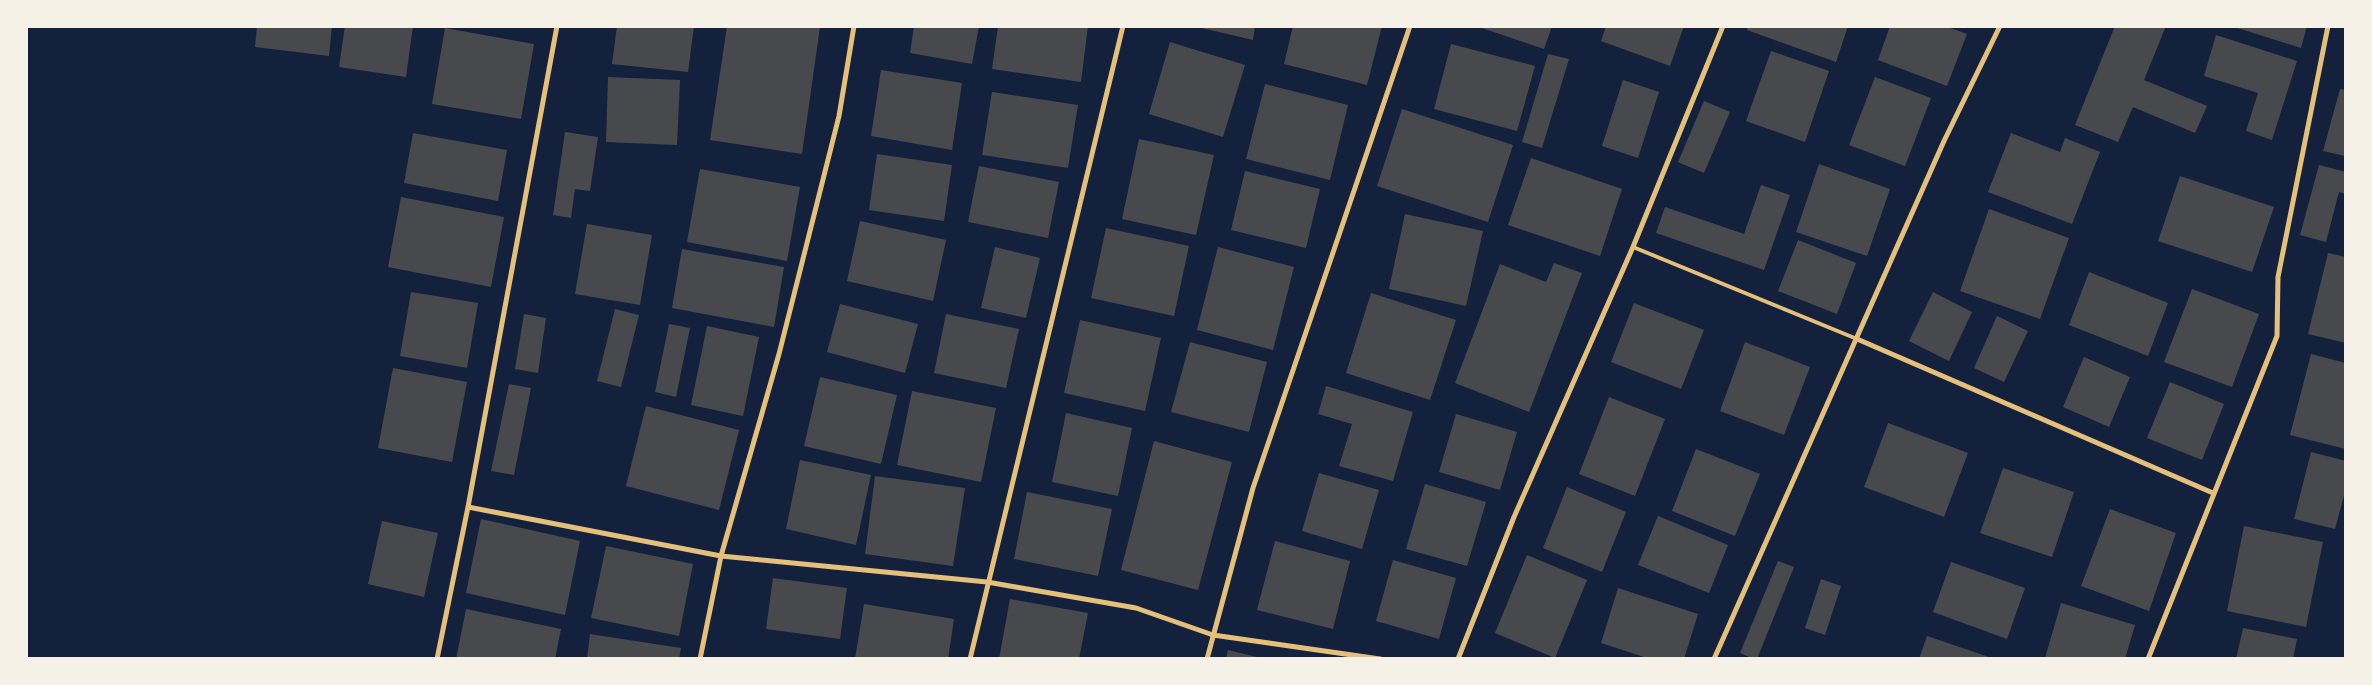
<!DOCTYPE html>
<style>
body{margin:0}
#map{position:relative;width:2372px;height:685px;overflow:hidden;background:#14213d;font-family:Inter,sans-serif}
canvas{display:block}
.frame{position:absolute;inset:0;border:28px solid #f6f1e7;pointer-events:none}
</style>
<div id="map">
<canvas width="2372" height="685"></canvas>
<div class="frame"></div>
</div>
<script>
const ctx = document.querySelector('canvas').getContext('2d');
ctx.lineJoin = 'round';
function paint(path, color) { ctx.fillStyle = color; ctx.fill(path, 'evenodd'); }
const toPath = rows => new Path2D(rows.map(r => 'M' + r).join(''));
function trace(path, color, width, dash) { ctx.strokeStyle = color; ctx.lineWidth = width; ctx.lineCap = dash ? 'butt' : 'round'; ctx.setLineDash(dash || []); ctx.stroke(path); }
paint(toPath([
 [257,26,332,26,329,56,255,47],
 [345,26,413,26,406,77,339,67],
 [617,26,694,26,688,72,612,64],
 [727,26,820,27,802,154,710,140],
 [914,26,979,26,972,64,910,53],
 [998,26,1088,26,1081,82,992,69],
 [1193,26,1255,26,1253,40],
 [1293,26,1382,26,1367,85,1284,64],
 [1476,26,1552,26,1544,49],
 [1606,26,1684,26,1670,66,1601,41],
 [1748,26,1848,26,1836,62,1747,30],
 [1890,26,1945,26,1967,34,1947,86,1878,60],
 [2115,26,2166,26,2144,80,2207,106,2195,133,2133,107,2118,142,2075,125],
 [2231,26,2307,26,2301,48],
 [445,28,534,44,521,119,432,104],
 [2216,35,2297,61,2272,140,2246,131,2258,93,2204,76],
 [1170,42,1245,65,1223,137,1149,114],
 [1451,44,1535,66,1517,131,1434,109],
 [1771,51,1829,71,1805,142,1746,121],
 [1548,54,1569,59,1542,148,1522,142],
 [881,70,962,83,952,150,871,136],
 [608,77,680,80,677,145,606,142],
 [1875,77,1931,98,1905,166,1849,145],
 [1623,80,1659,92,1638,158,1602,146],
 [1265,84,1348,105,1330,180,1246,159],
 [2340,89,2346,90,2345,156,2323,151],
 [992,92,1078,105,1068,168,982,155],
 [1704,101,1730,112,1704,173,1678,162],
 [1402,109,1513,145,1488,222,1377,186],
 [565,132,598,137,590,191,575,189,571,218,553,215],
 [413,133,507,150,498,201,404,183],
 [2011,133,2060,152,2065,138,2100,152,2072,224,1988,192],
 [1139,139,1214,155,1196,235,1122,219],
 [877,154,952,165,944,221,869,210],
 [1531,158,1622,189,1600,256,1508,225],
 [1819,164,1890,189,1867,256,1796,232],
 [2319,165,2346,172,2346,194,2339,192,2326,242,2300,235],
 [979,166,1059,182,1048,238,968,222],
 [700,169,800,187,787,261,687,242],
 [1245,171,1320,189,1306,248,1231,230],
 [2180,176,2274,207,2252,272,2158,241],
 [1761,185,1790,195,1764,270,1656,233,1665,207,1744,234],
 [401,197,504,217,491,287,388,267],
 [1989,209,2069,238,2040,319,1960,291],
 [1405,214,1483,231,1466,306,1389,289],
 [860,221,946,240,933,301,847,281],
 [587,224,652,235,640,305,575,294],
 [1106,228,1189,246,1174,316,1091,298],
 [1798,240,1856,263,1837,314,1778,291],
 [995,247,1040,258,1026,318,981,308],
 [1218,247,1294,267,1273,350,1197,330],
 [682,249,784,267,774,327,672,308],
 [2328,253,2346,257,2346,343,2308,334],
 [1554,263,1582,273,1529,412,1455,383,1500,264,1546,282],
 [2089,272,2168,303,2148,356,2069,325],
 [2192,289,2259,314,2232,387,2164,362],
 [411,292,478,303,467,368,400,356],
 [1933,292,1972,312,1949,361,1909,341],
 [1371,293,1456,320,1430,400,1346,373],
 [1634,303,1704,330,1681,389,1611,362],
 [840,304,918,324,905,373,827,352],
 [615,309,639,315,621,387,597,381],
 [524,314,546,318,538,373,515,369],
 [946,314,1019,329,1006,388,934,373],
 [1997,316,2028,331,2004,382,1974,368],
 [1080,320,1161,338,1145,411,1064,393],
 [669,324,690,328,676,397,655,392],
 [707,326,759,337,743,416,691,405],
 [1190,342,1267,362,1249,432,1171,412],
 [1745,342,1810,367,1784,435,1720,411],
 [2311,354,2346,363,2346,449,2290,435],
 [2084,357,2130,377,2109,427,2063,407],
 [393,368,467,382,452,462,378,448],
 [820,377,897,395,881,464,804,446],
 [2170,382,2224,404,2202,460,2147,438],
 [509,384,531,388,514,475,491,471],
 [1326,386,1413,412,1393,481,1339,466,1352,424,1318,414],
 [912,391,996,408,981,482,897,465],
 [1609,397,1665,419,1635,496,1579,474],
 [646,406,739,430,719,510,626,486],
 [1066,413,1132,428,1118,496,1052,482],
 [1456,414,1517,432,1500,490,1439,472],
 [1888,423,1968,453,1944,517,1864,487],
 [1154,441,1232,462,1198,590,1121,570],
 [1696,449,1760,474,1735,536,1672,511],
 [2311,452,2346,461,2346,488,2335,529,2294,519],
 [800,460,871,475,856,545,786,529],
 [2003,468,2074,492,2052,557,1980,533],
 [1319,473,1379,490,1362,549,1302,531],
 [875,476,965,488,953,566,865,554],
 [1425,484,1486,502,1467,566,1406,549],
 [1567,487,1626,512,1602,572,1543,548],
 [1027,492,1112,509,1098,576,1014,559],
 [2110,509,2176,533,2149,611,2081,586],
 [1658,516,1728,545,1709,593,1638,565],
 [481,519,580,541,565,615,466,593],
 [382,521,438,533,424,597,368,584],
 [2244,526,2323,542,2306,627,2227,611],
 [1275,541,1350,561,1333,629,1257,610],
 [606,546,693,564,679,636,591,618],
 [1527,555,1587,580,1555,658,1495,633],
 [1393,560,1456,578,1439,639,1376,621],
 [1778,561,1794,567,1757,659,1754,659,1740,653],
 [1951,562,2025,588,2007,639,1933,612],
 [773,578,847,588,840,639,766,629],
 [1821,579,1841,586,1825,635,1805,628],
 [1618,588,1698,614,1684,659,1650,659,1601,643],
 [1010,599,1088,613,1079,659,999,659],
 [2061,603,2135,625,2125,659,2045,658],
 [864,604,954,619,948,659,855,659],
 [466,609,561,629,555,659,456,659],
 [2243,628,2297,639,2293,659,2236,659],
 [590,634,681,648,679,659,587,659],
 [1927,636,1992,658,1992,659,1919,659],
 [1228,650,1261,658,1261,659,1226,659]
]), '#48494c');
trace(toPath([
 [1633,247,1857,339]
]), '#e5c07b', 4);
trace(toPath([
 [1857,339,2213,493],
 [468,507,721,556,987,582,1136,608,1213,635,1380,659],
 [437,659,468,507,557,26],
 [700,659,721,556,779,354,839,116,854,26],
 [970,659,1123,26],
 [1207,659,1253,488,1410,26],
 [1458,659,1514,517,1633,247,1723,26],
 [1714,659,1944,141,2000,26],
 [2148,659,2277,336,2278,277,2328,26]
]), '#e5c07b', 5);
</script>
